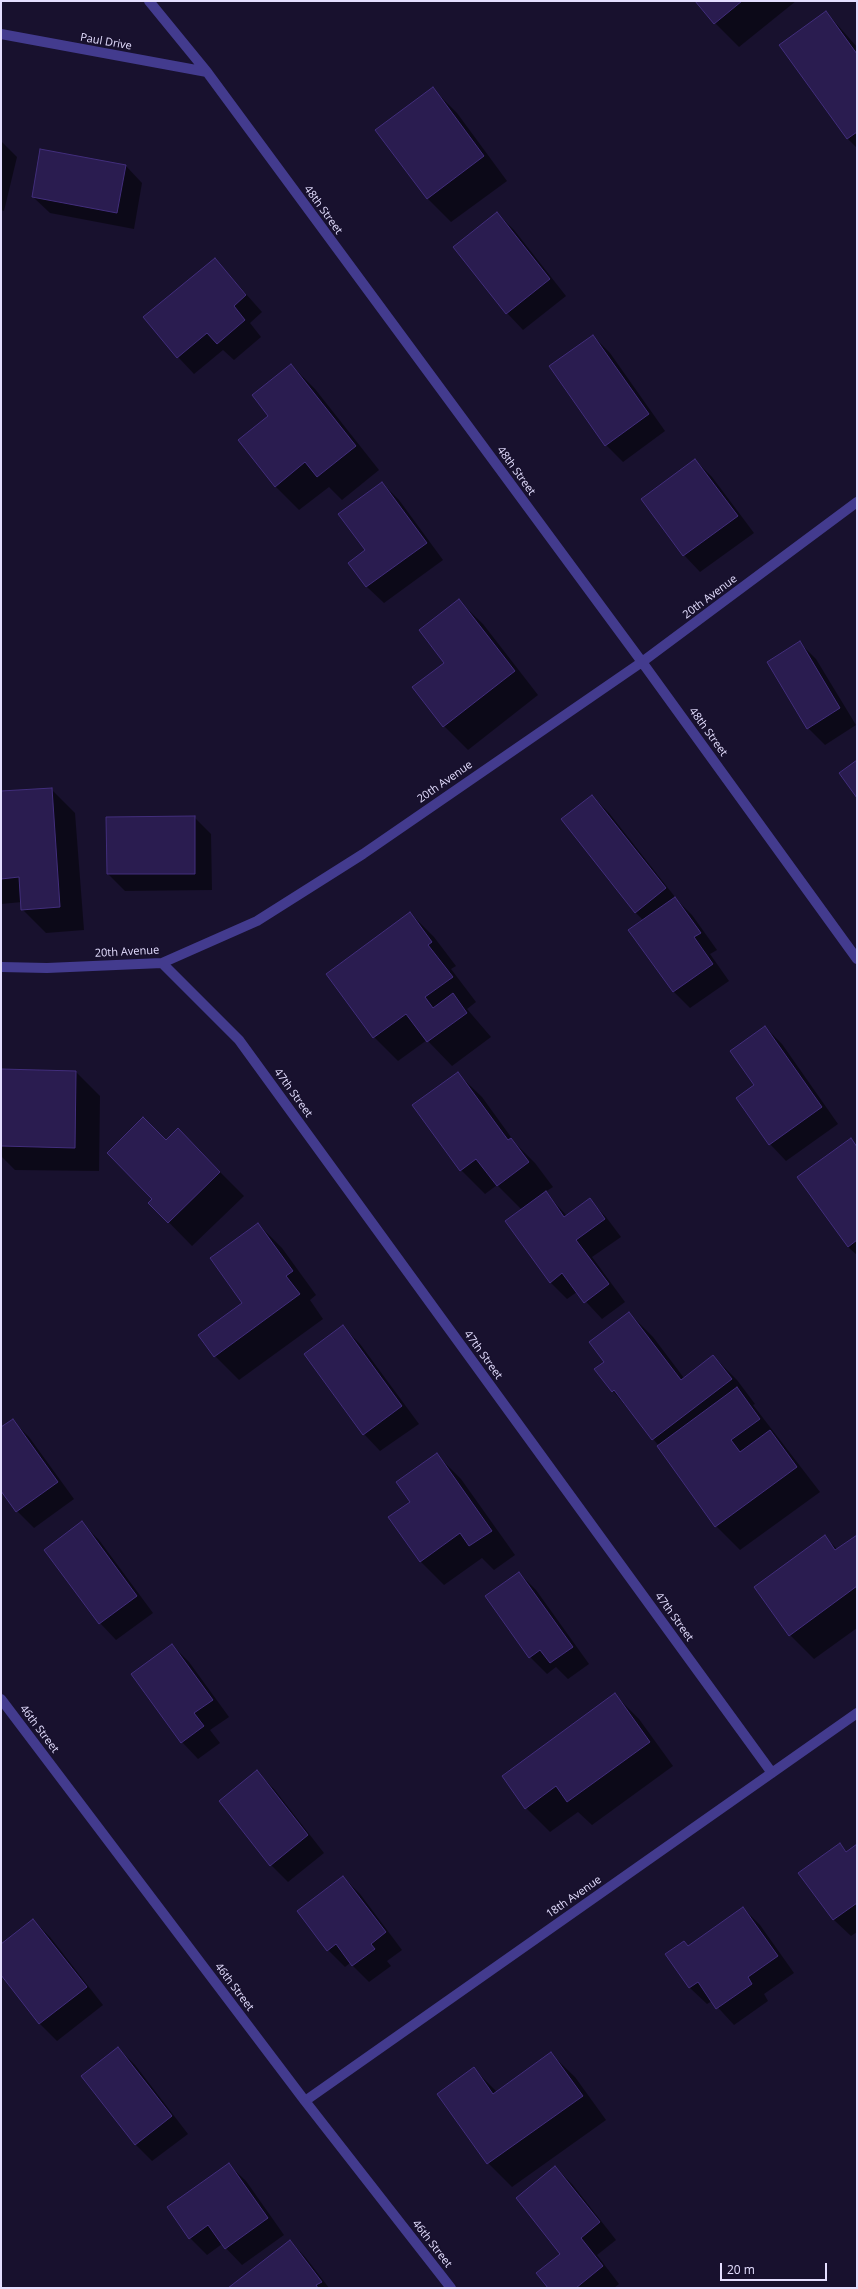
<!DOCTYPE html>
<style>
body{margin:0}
#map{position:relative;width:858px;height:2289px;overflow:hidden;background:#18112e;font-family:"Open Sans",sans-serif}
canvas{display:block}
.frame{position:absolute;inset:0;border:2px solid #e4deff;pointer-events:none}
.scale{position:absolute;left:720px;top:2263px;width:107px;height:18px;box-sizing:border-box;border:2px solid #e4deff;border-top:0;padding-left:5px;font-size:12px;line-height:14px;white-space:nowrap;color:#e4deff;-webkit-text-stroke:3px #18112e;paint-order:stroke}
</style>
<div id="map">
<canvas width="858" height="2289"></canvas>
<div class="frame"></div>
<div class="scale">20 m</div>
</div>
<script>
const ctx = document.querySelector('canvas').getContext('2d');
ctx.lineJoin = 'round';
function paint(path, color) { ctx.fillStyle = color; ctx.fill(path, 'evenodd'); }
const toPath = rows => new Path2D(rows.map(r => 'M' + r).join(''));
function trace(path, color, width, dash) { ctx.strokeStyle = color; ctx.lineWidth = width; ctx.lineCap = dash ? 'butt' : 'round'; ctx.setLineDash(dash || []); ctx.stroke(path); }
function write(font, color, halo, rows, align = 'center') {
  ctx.font = font + ' "Open Sans",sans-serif'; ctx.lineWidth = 3; ctx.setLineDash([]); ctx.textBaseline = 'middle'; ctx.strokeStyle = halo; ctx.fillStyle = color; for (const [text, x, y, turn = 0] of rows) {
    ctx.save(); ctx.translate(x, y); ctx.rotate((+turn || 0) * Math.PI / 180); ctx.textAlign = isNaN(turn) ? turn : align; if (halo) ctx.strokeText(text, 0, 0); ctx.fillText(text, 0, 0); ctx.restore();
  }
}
paint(toPath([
 [697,1,796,1,739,47,715,23],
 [826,12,857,47,857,148,848,139,780,45],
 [433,89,457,113,507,181,451,222,427,198],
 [1,141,17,157,4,211,1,210],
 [126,166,142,183,134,229,50,213,33,197],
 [497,213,514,230,566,296,523,330,507,313],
 [215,259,262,312,250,323,261,337,234,360,223,350,194,374,178,357],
 [593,336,610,353,665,431,623,462,606,445],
 [291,365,315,389,379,470,342,500,329,487,299,510,275,486,270,416],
 [695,460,712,477,754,533,700,572,684,555],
 [382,483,399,500,443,560,384,603,367,587,349,563,366,550],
 [459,601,483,624,538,695,468,750,444,726,445,663],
 [800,643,816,659,856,725,825,745,808,728],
 [51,789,75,813,84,930,46,933,22,909,22,902,1,904,1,792],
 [592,796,609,813,679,902,692,915,717,950,710,954,729,981,690,1008,674,992,630,931,644,921,635,912],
 [194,817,211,834,212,890,125,891,108,874],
 [410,913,434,937,456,966,451,969,476,1002,467,1009,491,1037,452,1066,427,1040,398,1061,374,1037,327,975],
 [765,1027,782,1044,838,1124,786,1161,770,1144,755,1086],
 [1,1070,76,1072,100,1096,99,1171,15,1170,1,1156],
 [458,1074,482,1097,516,1144,535,1163,553,1187,545,1192,567,1216,589,1200,606,1217,621,1237,592,1257,625,1302,602,1319,577,1292,567,1299,550,1282,522,1210,497,1185,485,1194,461,1170],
 [850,1140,857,1146,857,1255,848,1247],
 [166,1141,202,1154,244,1196,192,1246,150,1203,154,1199],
 [258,1224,282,1248,316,1295,310,1300,323,1319,239,1380,215,1356,244,1303],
 [629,1313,653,1337,684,1378,713,1356,737,1380,755,1404,753,1405,820,1492,740,1550,716,1526,659,1446,613,1391,605,1362],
 [343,1327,360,1344,419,1424,380,1451,364,1434],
 [12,1420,29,1437,74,1499,34,1528,17,1511,1,1489,1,1429],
 [437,1455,461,1479,515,1555,494,1570,482,1558,444,1585,420,1561,411,1503],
 [82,1523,99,1540,153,1613,116,1640,100,1623],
 [857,1536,857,1628,814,1659,790,1635,825,1537,838,1550],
 [519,1573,536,1590,589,1664,568,1679,556,1667,547,1674,530,1657],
 [172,1645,189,1662,229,1717,210,1730,220,1743,198,1759,182,1742],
 [615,1695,639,1719,673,1766,592,1825,578,1812,550,1832,526,1808,504,1776],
 [257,1772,274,1789,324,1853,288,1882,271,1865],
 [840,1844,847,1852,857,1845,857,1932,851,1936,834,1920,800,1873],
 [343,1877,360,1894,402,1950,387,1961,391,1966,369,1982,350,1963,345,1967,328,1950],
 [743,1908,760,1925,794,1973,764,1994,768,2001,734,2025,712,2001,707,2004,690,1988,666,1954,684,1942,689,1947],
 [33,1920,50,1937,103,2005,57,2041,40,2024,1,1974,1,1945],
 [118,2048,135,2065,188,2134,152,2161,135,2144],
 [551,2054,575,2077,606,2120,512,2187,488,2163,474,2069,497,2092],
 [229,2165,246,2181,284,2235,242,2265,222,2244,207,2255,190,2238],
 [555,2167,572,2184,616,2240,597,2255,619,2284,614,2288,549,2288,562,2254],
 [290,2241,306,2258,329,2288,229,2288]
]), '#0007');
const building = toPath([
 [695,1,742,1,714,24,695,1],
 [826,11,857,54,857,132,847,139,779,45,826,11],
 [433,87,484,156,427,199,375,130,433,87],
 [40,149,126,165,117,213,32,197,40,149],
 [497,212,550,279,506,314,453,247,497,212],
 [215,258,246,295,234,306,245,320,217,344,207,333,177,358,143,317,215,258],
 [593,335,649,414,605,446,549,366,593,335],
 [291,364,356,446,317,477,305,462,275,487,238,440,268,416,252,395,291,364],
 [695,459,738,516,683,556,641,499,695,459],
 [382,482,427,543,366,587,348,563,365,550,338,514,382,482],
 [459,599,515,671,443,727,412,687,444,663,419,630,459,599],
 [800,641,840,708,807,729,767,662,800,641],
 [857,760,857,798,839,773,857,760],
 [52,788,60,907,21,910,19,877,1,879,1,791,52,788],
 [592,795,666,888,635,913,561,819,592,795],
 [195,816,195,874,107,874,106,817,195,816],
 [675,897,701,933,694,937,713,964,673,992,628,930,675,897],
 [410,912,432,942,428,945,453,977,425,997,433,1008,453,993,467,1013,427,1042,406,1014,373,1038,326,974,410,912],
 [765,1026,822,1107,769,1145,736,1098,754,1085,730,1051,765,1026],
 [1,1069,76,1071,75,1148,1,1146,1,1069],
 [458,1072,508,1140,511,1138,529,1162,497,1186,476,1159,460,1171,412,1105,458,1072],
 [143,1117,166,1140,178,1128,220,1172,168,1223,148,1203,152,1199,107,1153,143,1117],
 [851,1138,857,1147,857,1240,848,1247,797,1177,851,1138],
 [546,1191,564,1217,590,1198,605,1219,576,1240,609,1284,584,1303,562,1273,550,1283,505,1221,546,1191],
 [258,1223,293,1271,286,1276,300,1294,214,1357,198,1335,242,1303,210,1258,258,1223],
 [629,1312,681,1380,713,1355,732,1379,652,1440,614,1390,612,1392,594,1369,604,1362,589,1342,629,1312],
 [343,1325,402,1406,363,1435,304,1354,343,1325],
 [737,1387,760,1419,731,1440,740,1452,770,1430,797,1467,715,1527,657,1446,737,1387],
 [13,1419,58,1482,16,1512,1,1491,1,1427,13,1419],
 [437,1453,492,1531,469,1546,460,1533,420,1562,388,1517,410,1502,396,1482,437,1453],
 [82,1521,137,1596,99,1624,44,1550,82,1521],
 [825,1535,835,1550,857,1535,857,1586,789,1636,754,1587,825,1535],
 [519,1572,573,1647,550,1663,540,1650,529,1658,485,1596,519,1572],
 [172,1644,213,1700,194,1713,204,1726,181,1743,131,1674,172,1644],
 [615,1693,650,1742,567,1802,556,1786,525,1809,502,1776,615,1693],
 [257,1770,308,1835,270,1866,219,1801,257,1770],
 [840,1843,846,1852,857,1844,857,1903,833,1920,798,1873,840,1843],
 [343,1876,386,1932,371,1944,375,1949,352,1966,336,1944,327,1951,297,1911,343,1876],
 [743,1907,778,1956,748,1977,752,1984,716,2009,698,1982,689,1988,665,1954,684,1941,688,1946,743,1907],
 [33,1919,87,1987,39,2024,1,1975,1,1944,33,1919],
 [118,2047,172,2116,135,2145,81,2076,118,2047],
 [551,2052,583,2096,487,2164,437,2094,474,2067,493,2094,551,2052],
 [229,2163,268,2218,225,2249,208,2225,189,2239,167,2207,229,2163],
 [555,2166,600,2222,581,2238,603,2266,576,2288,548,2288,536,2273,560,2254,516,2198,555,2166],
 [290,2240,322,2282,316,2285,318,2288,228,2288,290,2240]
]);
paint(building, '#2a1c50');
trace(building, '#422e7c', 1);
trace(toPath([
 [149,1,207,72,642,662,857,959],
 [1,34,207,72],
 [162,963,239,1040,772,1773],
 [1,967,47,968,162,963,257,921,363,854,642,662,857,502],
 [1,1699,305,2101,451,2288],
 [305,2101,857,1713]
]), '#433b8e', 10);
write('11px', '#e4deff', '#18112e', [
 ["Paul Drive",106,42,10],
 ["48th Street",323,210,54],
 ["48th Street",516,471,54],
 ["20th Avenue",710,597,-37],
 ["48th Street",708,732,54],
 ["20th Avenue",445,782,-35],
 ["20th Avenue",127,952,-3],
 ["47th Street",293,1093,54],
 ["47th Street",483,1355,54],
 ["47th Street",674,1617,54],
 ["46th Street",39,1729,53],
 ["18th Avenue",574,1897,-35],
 ["46th Street",234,1987,53],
 ["46th Street",432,2244,52]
]);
</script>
